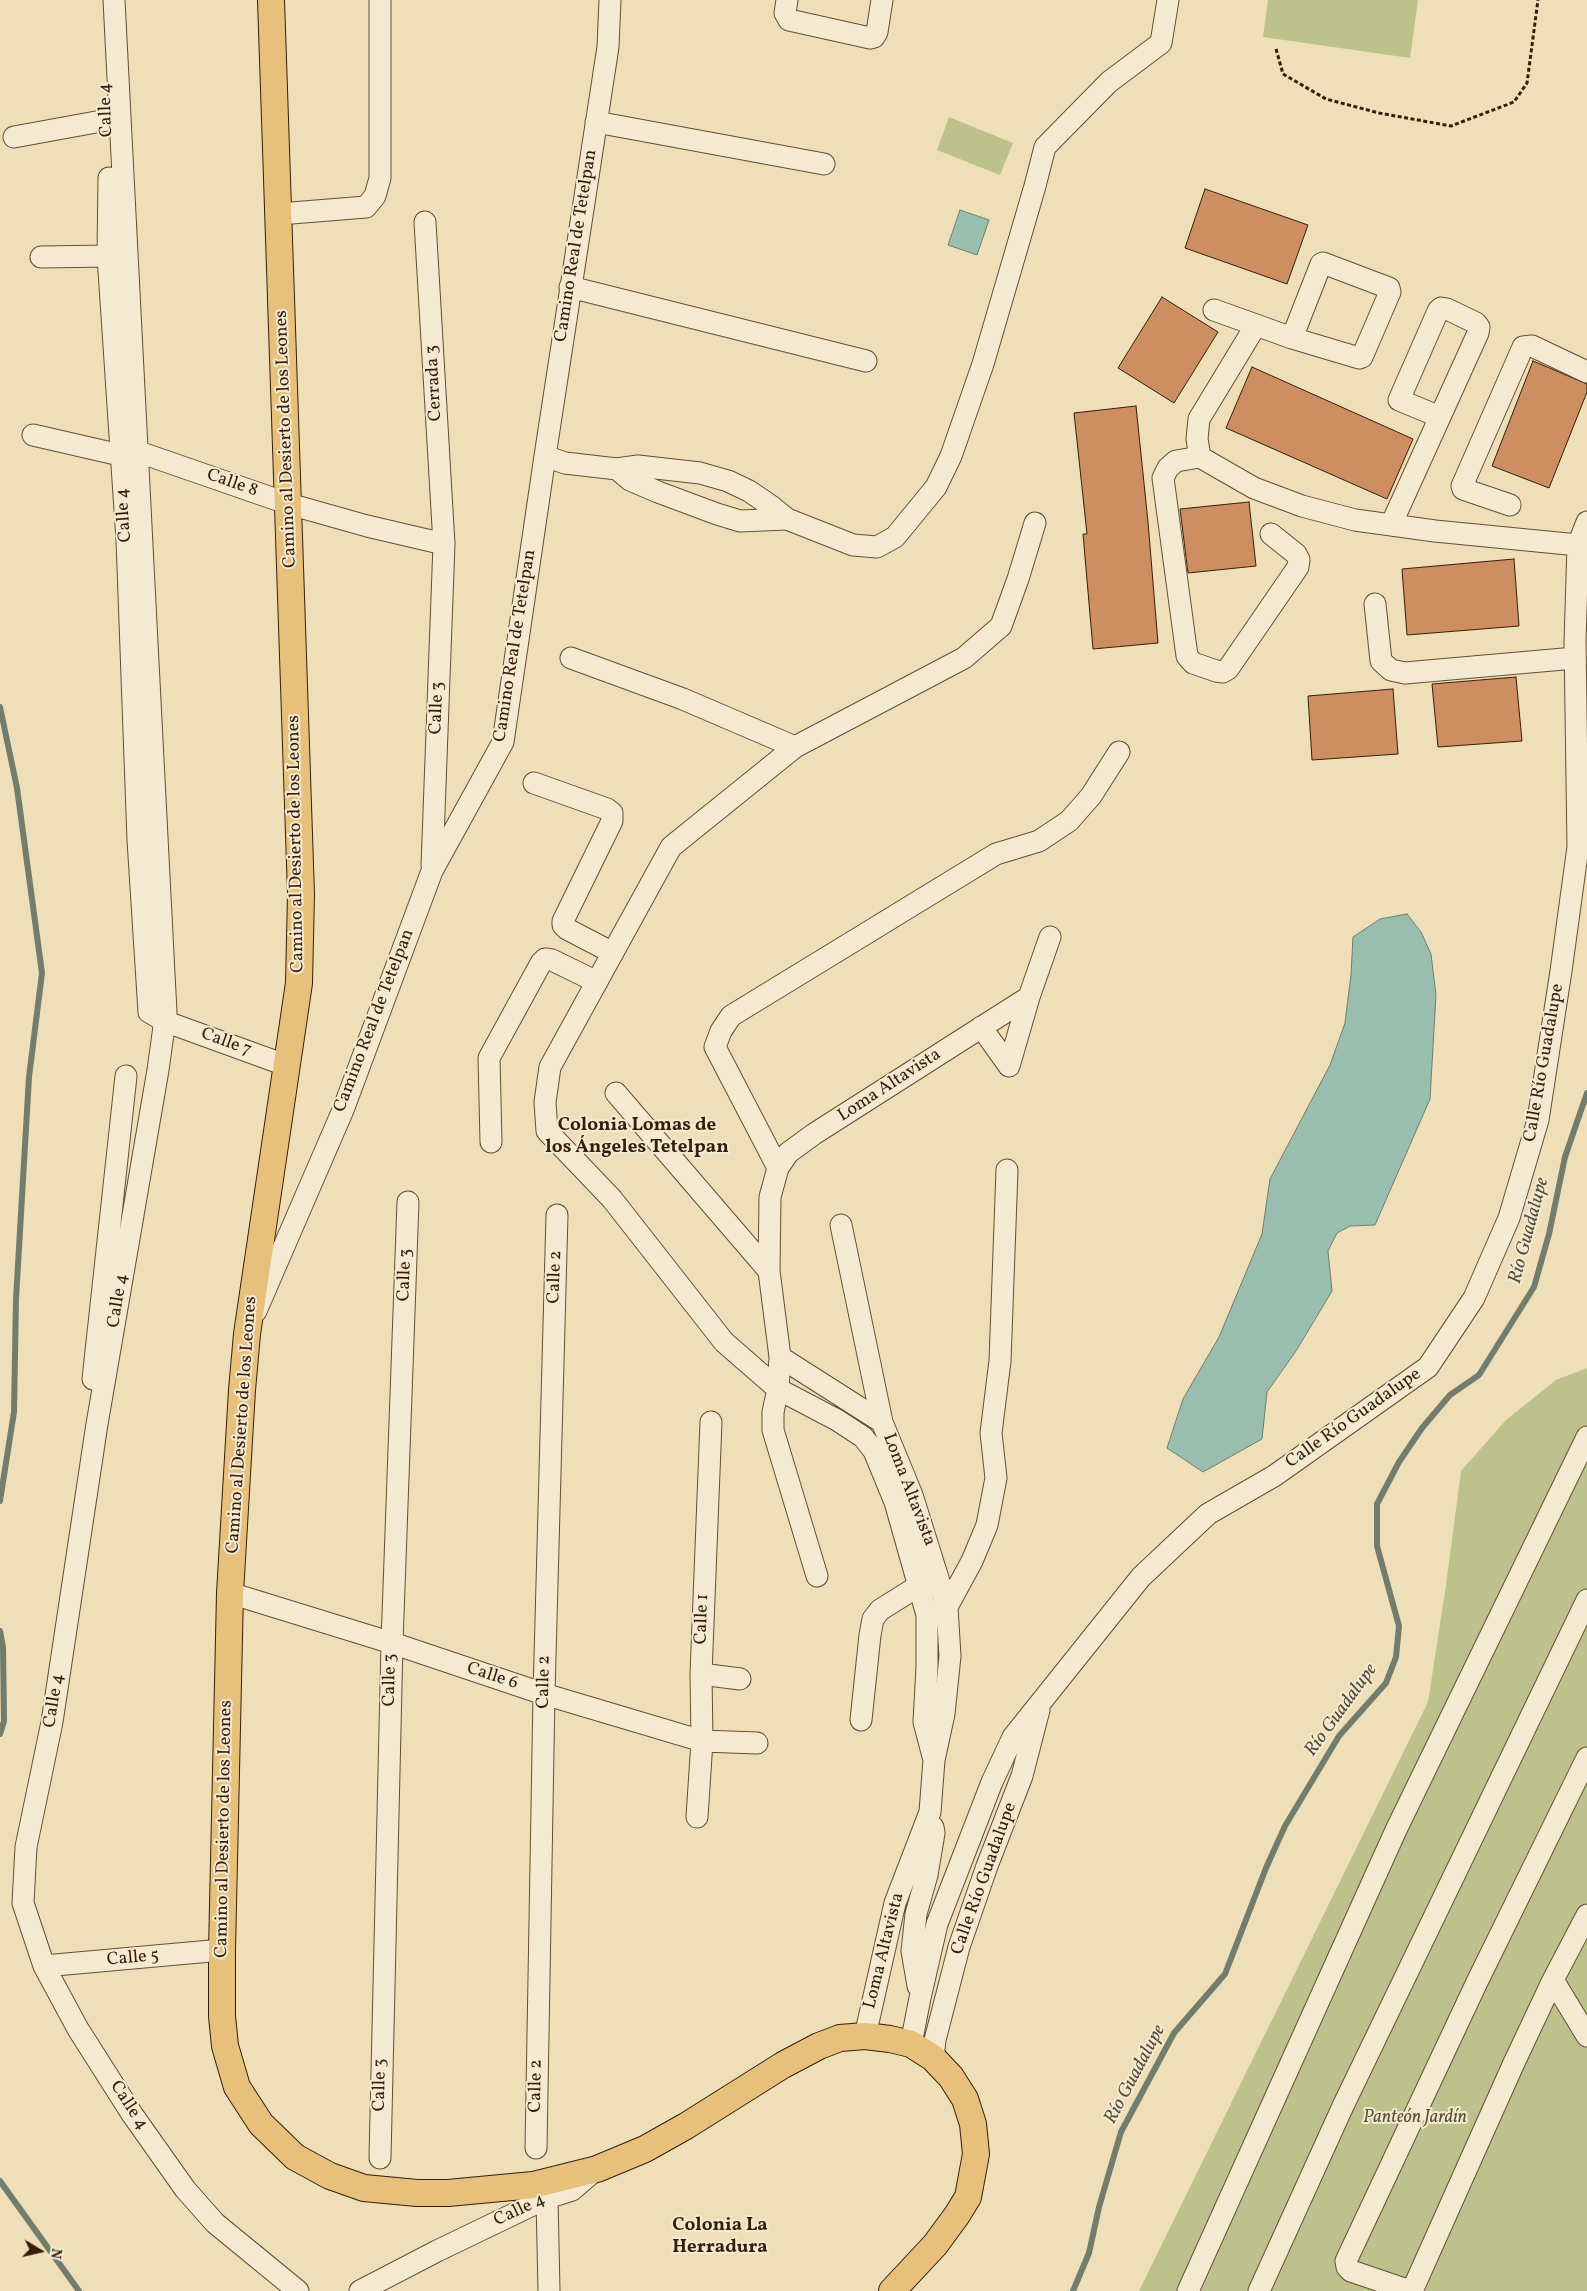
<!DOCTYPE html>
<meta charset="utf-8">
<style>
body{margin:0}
#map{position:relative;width:1587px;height:2291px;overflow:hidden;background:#eedfb8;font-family:Vollkorn,serif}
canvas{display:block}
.north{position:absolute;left:15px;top:2226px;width:50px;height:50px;-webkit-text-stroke:4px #f4ead1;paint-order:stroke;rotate:99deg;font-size:14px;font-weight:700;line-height:20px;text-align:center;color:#371d09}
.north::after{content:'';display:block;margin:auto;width:18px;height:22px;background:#371d09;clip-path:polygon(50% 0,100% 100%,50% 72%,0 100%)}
</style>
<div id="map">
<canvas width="1587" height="2291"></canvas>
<div class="north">N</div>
</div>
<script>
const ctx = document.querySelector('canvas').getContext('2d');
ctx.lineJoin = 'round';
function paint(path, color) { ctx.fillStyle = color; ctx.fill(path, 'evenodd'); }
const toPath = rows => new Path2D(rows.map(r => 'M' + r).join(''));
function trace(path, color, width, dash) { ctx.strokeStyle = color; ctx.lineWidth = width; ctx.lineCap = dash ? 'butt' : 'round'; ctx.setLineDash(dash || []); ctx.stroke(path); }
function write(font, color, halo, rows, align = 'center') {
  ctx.font = font + ' Vollkorn,serif'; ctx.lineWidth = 4; ctx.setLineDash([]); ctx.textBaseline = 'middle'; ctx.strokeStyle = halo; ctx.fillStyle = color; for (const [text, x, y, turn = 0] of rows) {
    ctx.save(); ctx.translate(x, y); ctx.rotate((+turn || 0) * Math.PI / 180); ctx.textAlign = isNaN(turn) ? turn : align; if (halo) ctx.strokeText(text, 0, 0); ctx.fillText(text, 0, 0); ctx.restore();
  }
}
paint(toPath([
 [1268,0,1418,0,1410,58,1263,37],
 [949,117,1013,143,1000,175,937,150],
 [1587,1368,1587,2291,1139,2291,1428,1702,1446,1585,1461,1471,1506,1420,1556,1380]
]), '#bdc18c');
const water = toPath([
 [960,210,989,220,977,255,948,245,960,210],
 [1407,914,1421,932,1431,954,1436,995,1430,1099,1375,1225,1350,1226,1337,1233,1328,1251,1332,1291,1296,1351,1267,1392,1262,1439,1203,1472,1167,1448,1183,1399,1219,1337,1262,1234,1270,1179,1330,1065,1345,1023,1351,975,1353,937,1380,919,1407,914]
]);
paint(water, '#99bdaf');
trace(water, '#727d6d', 1);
trace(toPath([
 [0,707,17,788,42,973,29,1077,16,1299,14,1412,0,1501],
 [0,1631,3,1647,4,1721,0,1734],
 [0,2181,79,2291],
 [1073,2291,1089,2253,1099,2207,1121,2132,1174,2033,1225,1974,1266,1868,1285,1826,1339,1736,1386,1683,1396,1657,1399,1626,1377,1546,1377,1504,1399,1462,1422,1428,1450,1395,1479,1375,1534,1287,1549,1234,1565,1157,1587,1093]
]), '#727d6d', 6);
const building = toPath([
 [1205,189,1308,225,1287,284,1185,248,1205,189],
 [1162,297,1218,332,1174,403,1118,368,1162,297],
 [1533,361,1587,384,1587,392,1549,488,1492,466,1533,361],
 [1252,367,1413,439,1387,499,1226,428,1252,367],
 [1136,406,1148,522,1158,643,1093,649,1083,534,1087,534,1074,413,1136,406],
 [1249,502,1256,566,1188,573,1180,509,1249,502],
 [1514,559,1519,626,1407,635,1402,569,1514,559],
 [1516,677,1522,741,1438,747,1432,684,1516,677],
 [1393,689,1398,754,1312,760,1308,696,1393,689]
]);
paint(building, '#cd8f62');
trace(building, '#371d09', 1);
const minor = toPath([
 [114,0,166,1012,158,1070,97,1424,52,1722,26,1847,23,1903,44,1966,78,2029,132,2114,185,2189,215,2223,298,2291],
 [787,0,785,13,789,20,870,38,874,37,877,32,882,0],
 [596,122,824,164],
 [14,137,107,120],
 [109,178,108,256,127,540,138,840,149,1012,164,1021,288,1066],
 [279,214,366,207,375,196,380,178,380,0],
 [425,222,444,544,432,866],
 [41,257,108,256],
 [570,287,866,361],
 [1214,310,1256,325,1199,419,1197,439,1200,457,1254,488,1302,506,1355,520,1435,531,1578,545],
 [1256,325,1292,338,1359,358,1362,357,1390,292,1389,288,1323,263,1321,264,1292,338],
 [33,435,120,455],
 [136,451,289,504,367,526,444,544],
 [545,456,565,463,617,469,638,466,700,473,728,481,749,491,771,506,787,519,853,545,877,547,895,537,936,487,951,456,983,364,1035,186,1045,147,1109,82,1161,43,1168,0],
 [1200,457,1176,461,1168,468,1163,478,1187,656,1193,663,1216,671,1223,672,1228,669,1298,567,1299,560,1296,554,1271,534],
 [617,469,630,480,658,492,717,514,740,521,787,519],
 [1510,505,1463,489,1462,486,1523,347,1532,346,1587,372],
 [1391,525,1478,333,1479,327,1476,323,1447,309,1441,308,1438,311,1399,400,1440,417],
 [1375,604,1381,661,1391,670,1405,673,1575,658],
 [571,658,683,699,795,747],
 [534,783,607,809,612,813,612,821,563,921,563,925,567,929,613,953],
 [981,1027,1009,1066],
 [1009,1066,1029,997,1050,937],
 [616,1093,769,1271],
 [491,1142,489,1058,541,963,545,959,552,960,597,982],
 [778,1168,715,1047,721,1031,731,1016,996,854,1039,841,1069,821,1091,796,1119,752],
 [841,1225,882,1422,912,1495,947,1607,950,1656,944,1714,934,1760,930,1812,895,1903,865,2036],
 [256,1311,343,1110,432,871,503,742,545,456,608,47,610,0],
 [780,1357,882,1422],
 [93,1379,126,1076],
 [817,1576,773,1430,773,1412,778,1389,780,1357,769,1271,770,1197,778,1168,788,1153,814,1134,1029,997],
 [230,1593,392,1643,544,1694,702,1741,757,1743],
 [941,1609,947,1607,972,1561,987,1525,996,1478,991,1433,1000,1361,1007,1170],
 [701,1674,740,1679],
 [861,1720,870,1635,873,1619,880,1610,920,1585],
 [934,1760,924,1722,927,1667,927,1615,895,1502,874,1451,863,1437,837,1420,778,1389,724,1342,612,1199,547,1131,545,1102,550,1067,671,847,795,747,964,658,1001,626,1018,579,1035,523],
 [697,1817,702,1741,701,1674,711,1422],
 [44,1966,222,1950],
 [1553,1980,1587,2036],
 [918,1986,912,1951,916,1914,927,1875,934,1833,933,1827],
 [911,2044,920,1998,937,1924,992,1782,1013,1737,1141,1577,1208,1514,1274,1476,1428,1367,1474,1298,1509,1218,1538,1120,1561,971,1578,847,1575,642,1578,545,1587,522],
 [933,2058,935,2040,959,1947,987,1866,1022,1776,1039,1710],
 [536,2148,544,1694,557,1215],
 [380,2158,392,1643,408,1202],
 [547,2198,549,2291],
 [360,2291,437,2251,547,2198,572,2190,594,2171],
 [1188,2291,1396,1830,1587,1437],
 [1259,2291,1343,2106,1587,1600],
 [1410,2291,1351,2271,1347,2267,1346,2261,1477,1982,1587,1758],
 [1412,2291,1513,2065,1553,1980,1587,1915]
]);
const major = toPath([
 [271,0,301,894,299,983,247,1334,242,1390,230,1593,222,1950,222,2016,225,2046,237,2087,261,2124,295,2157,330,2176,364,2188,417,2193,448,2193,533,2185,597,2169,645,2149,686,2126,783,2065,819,2046,840,2038,865,2036,890,2039,911,2044,933,2058,951,2077,965,2099,973,2124,976,2154,968,2197,957,2215,935,2245,892,2291]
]);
trace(minor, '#654e35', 23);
trace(major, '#371d09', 28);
trace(toPath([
 [1276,49,1283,74,1326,99,1379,113,1451,126,1514,102,1527,83,1538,0]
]), '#371d09', 3, [4, 2.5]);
trace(minor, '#f4ead1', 21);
trace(major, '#e7c07c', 26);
write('18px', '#371d09', '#f4ead1', [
 ["Calle 4",107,110,-92],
 ["Camino Real de Tetelpan",577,246,-81],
 ["Cerrada 3",435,383,-93],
 ["Camino al Desierto de los Leones",287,439,-92],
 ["Calle 8",232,484,19],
 ["Calle 4",125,515,-94],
 ["Camino Real de Tetelpan",516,646,-81],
 ["Calle 3",438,708,-88],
 ["Camino al Desierto de los Leones",297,844,-91],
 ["Camino Real de Tetelpan",375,1021,-69],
 ["Calle 7",226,1043,20],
 ["Calle Río Guadalupe",1545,1063,-80],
 ["Loma Altavista",890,1086,-33],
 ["Calle 3",406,1275,-88],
 ["Calle 2",556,1277,-88],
 ["Calle 4",119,1301,-81],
 ["Calle Río Guadalupe",1354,1419,-35],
 ["Camino al Desierto de los Leones",243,1425,-86],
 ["Loma Altavista",908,1490,69],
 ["Calle 1",703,1619,-88],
 ["Calle 6",492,1677,18],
 ["Calle 3",391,1680,-89],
 ["Calle 2",545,1682,-89],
 ["Calle 4",55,1701,-81],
 ["Camino al Desierto de los Leones",225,1829,-89],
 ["Calle Río Guadalupe",985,1879,-70],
 ["Loma Altavista",885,1951,-76],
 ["Calle 5",133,1959,-5],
 ["Calle 3",381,2085,-89],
 ["Calle 2",537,2086,-89],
 ["Calle 4",128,2106,57],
 ["Calle 4",520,2211,-25]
]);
write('italic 18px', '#5f4e30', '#f4ead1', [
 ["Panteón Jardín",1415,2119]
]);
write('bold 19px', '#371d09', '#f4ead1', [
 ["Colonia Lomas de",637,1127],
 ["los Ángeles Tetelpan",637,1149],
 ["Colonia La",720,2227],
 ["Herradura",720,2249]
]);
write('italic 19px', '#544d3b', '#f4ead1', [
 ["Río Guadalupe",1530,1231,-75],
 ["Río Guadalupe",1342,1711,-54],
 ["Río Guadalupe",1136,2075,-62]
]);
</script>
